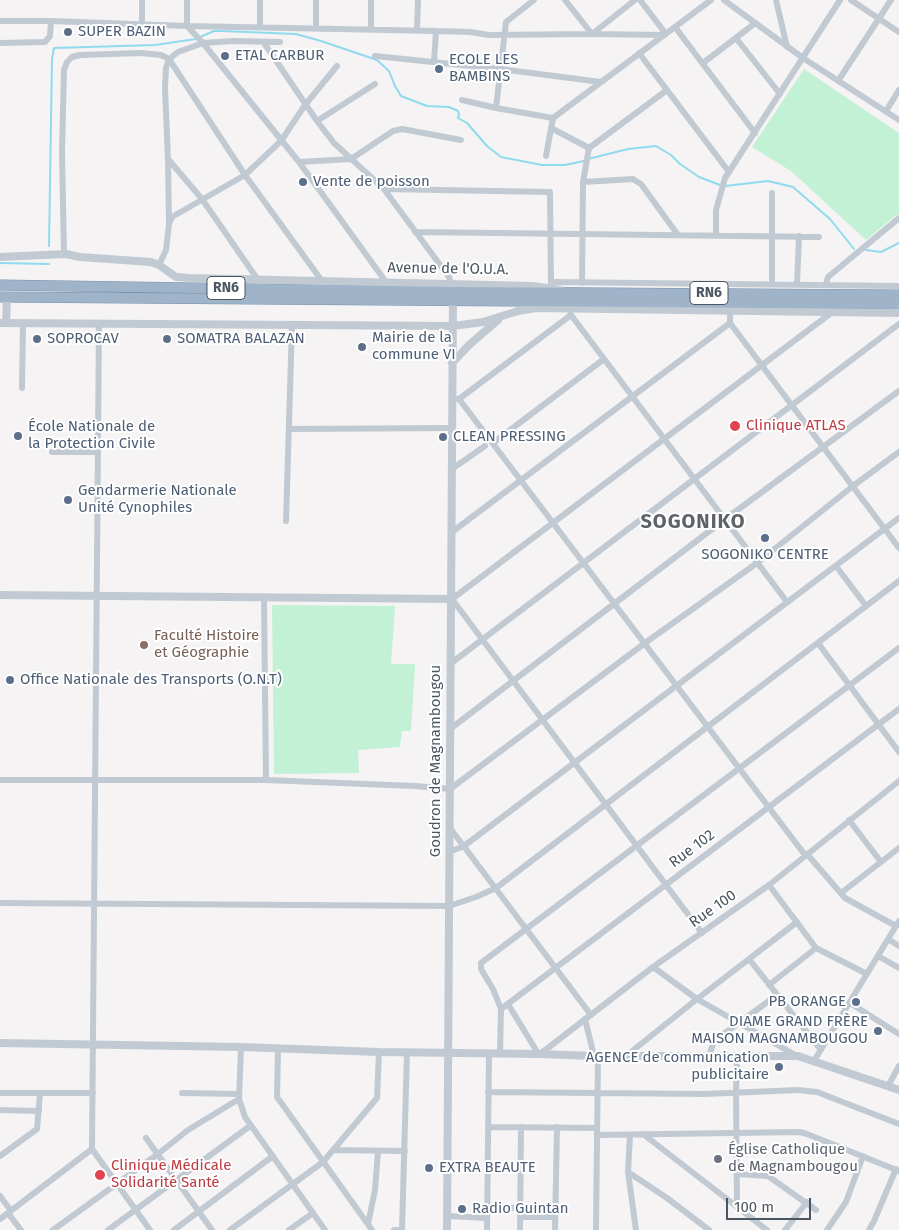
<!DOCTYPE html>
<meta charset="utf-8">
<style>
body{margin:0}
#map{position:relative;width:899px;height:1230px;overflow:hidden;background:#f5f3f3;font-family:"Fira Sans",sans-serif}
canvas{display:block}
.scale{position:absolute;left:726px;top:1198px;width:85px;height:22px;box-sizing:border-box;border:2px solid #4a5661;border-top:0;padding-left:6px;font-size:15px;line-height:18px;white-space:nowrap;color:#4a5661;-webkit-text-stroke:4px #fff;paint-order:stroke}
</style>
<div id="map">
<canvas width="899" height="1230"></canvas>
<div class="scale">100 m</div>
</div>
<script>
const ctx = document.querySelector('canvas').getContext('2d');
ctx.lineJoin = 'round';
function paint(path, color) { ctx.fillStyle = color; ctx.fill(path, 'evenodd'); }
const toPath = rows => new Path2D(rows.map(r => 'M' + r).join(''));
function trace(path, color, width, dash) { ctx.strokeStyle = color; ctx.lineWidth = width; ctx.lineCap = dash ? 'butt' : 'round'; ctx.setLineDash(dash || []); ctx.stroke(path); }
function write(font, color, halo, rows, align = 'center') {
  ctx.font = font + ' "Fira Sans",sans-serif'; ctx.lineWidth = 4; ctx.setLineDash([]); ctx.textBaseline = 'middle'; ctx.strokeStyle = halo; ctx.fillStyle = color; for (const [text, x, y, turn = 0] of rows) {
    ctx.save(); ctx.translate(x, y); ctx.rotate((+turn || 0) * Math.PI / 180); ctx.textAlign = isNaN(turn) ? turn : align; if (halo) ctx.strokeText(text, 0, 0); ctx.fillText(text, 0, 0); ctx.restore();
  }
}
paint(toPath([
 [804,69,899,133,899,213,866,240,791,171,752,147],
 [272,605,395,606,391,664,415,664,411,731,402,731,400,747,358,750,359,773,274,774]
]), '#c3f1d5');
trace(toPath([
 [200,37,214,31,222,31,296,34,321,41,377,60,389,71,395,86,401,96,427,106,449,107,458,111,459,114,458,118,467,123,487,146,501,157,542,165,565,165,584,161],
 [588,159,628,149,656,146,671,155,680,164,699,177,720,185],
 [725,186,768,181,793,187,830,219,854,249],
 [49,246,52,59,54,48,155,45,196,39],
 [866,250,881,252,899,243],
 [0,263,49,264]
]), '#90daee', 2);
const trunk = toPath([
 [0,285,453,292,899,295],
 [0,297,899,304]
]);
trace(trunk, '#7690ad', 11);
trace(toPath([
 [142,0,142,24],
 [187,0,187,26,203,43,299,162,351,159,393,131,402,129,461,140],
 [260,0,260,26],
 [565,0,592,34,635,0],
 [640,0,666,34],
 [724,0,803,58,899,120],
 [776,0,787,47],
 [851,0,899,32],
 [0,21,51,21,187,26,436,31,470,32,489,35,592,34,664,35],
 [675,27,755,133],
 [316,28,316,0],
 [371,29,371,0],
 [417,30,418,0],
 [736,38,780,94],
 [0,43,45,42,50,36,51,21],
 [264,43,317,121,334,143,384,189,449,277,452,288],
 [639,53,729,172],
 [375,56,500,69,601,82],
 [434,62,436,31],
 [703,63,754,24],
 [838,81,891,0],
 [462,100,496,108,553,118],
 [496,108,506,22,534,0],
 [886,111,899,90],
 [317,121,375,84],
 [551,128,589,148],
 [546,156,553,118,711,0],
 [168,159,202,199,258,280],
 [299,162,386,282],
 [583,182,633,179,636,181,641,184,678,235],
 [384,189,550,192,551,284],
 [772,193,772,284],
 [169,224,168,159,165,88,166,68,169,59,178,52,203,43,233,41,280,42],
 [415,232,819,237],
 [716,235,716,210,725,178,840,0],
 [64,254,62,151,64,70,67,62,72,57,80,55,141,53,161,55,169,59,245,175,322,281],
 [159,265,166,250,169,224,172,217,245,175,281,141,305,105,337,66],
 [582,283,583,182,589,148,667,90],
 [797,284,799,236],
 [826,284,828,277,899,218],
 [549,287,554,282,899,286],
 [569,306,571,315,787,602],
 [730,311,730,323,899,548],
 [99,324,92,1149,150,1230],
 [22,388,23,323],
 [455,399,459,399,571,315],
 [459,399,805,855],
 [289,429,452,428],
 [493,443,604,359],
 [52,452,98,452],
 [452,469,485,446],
 [286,521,292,325],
 [452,532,730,323],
 [836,566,866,606],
 [264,597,266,780],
 [818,643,899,752],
 [450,664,899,324],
 [450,729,724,520,899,391],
 [0,780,266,780,415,786,450,789,645,643,757,563,853,486,899,452],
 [849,820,881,862],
 [450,828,591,1015],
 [449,852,464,846,899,518],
 [807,854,845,898,896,926],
 [769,885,816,948,867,974],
 [841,893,899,848],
 [0,903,449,906,476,897,496,888,899,581],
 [702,933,452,599,831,313],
 [888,939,899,946],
 [878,956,899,968],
 [749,959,821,1050],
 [653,967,697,999,797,1056],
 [769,985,816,948],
 [850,1003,899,1034],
 [508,1004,539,1055],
 [501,1009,899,709],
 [585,1019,594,1056],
 [241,1047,239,1099,245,1117,325,1230],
 [278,1048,277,1097,372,1230],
 [500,1054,501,1009,493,989,481,969,481,963,899,648],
 [540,1054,653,967,769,885,899,781],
 [626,1056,697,999,797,922],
 [709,1056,714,1041,777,995],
 [814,1061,899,921],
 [888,1086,899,1066],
 [488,1092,705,1094,798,1090,817,1092,899,1124],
 [0,1093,93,1093],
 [182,1093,239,1094],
 [0,1110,39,1111],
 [488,1127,597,1128],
 [643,1134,767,1230],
 [597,1135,800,1132,807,1134,899,1171],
 [630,1135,628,1172,636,1230],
 [146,1138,212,1230],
 [333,1150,405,1151],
 [0,1156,37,1129,40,1093],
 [628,1172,667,1198,709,1230],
 [737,1174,768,1176,816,1210],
 [0,1196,11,1211],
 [488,1207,520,1208],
 [737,1207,736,1092,737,1056],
 [8,1213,21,1230],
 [447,1216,487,1218],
 [520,1217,555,1217],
 [0,1219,92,1149],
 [368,1224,375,1190,378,1151],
 [53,1230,158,1154,188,1130,239,1099],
 [108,1230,250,1126],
 [174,1230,273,1156],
 [230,1230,323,1162,377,1098,379,1052],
 [289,1230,313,1213],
 [394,1230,402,1230],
 [402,1230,407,1052],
 [487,1230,489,1054],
 [520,1230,521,1127],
 [555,1230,557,1127],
 [596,1230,598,1056],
 [785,1230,807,1202],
 [827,1230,846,1202,863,1156],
 [869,1230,874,1221,896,1169]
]), '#c1cad2', 6);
trace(toPath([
 [0,257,66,254,80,257,151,262,159,265,176,277,190,278,533,286,560,290],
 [0,323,453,326,483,322,518,311,536,308,899,313],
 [6,323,7,297],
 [452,363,469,345,498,320],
 [0,595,452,599],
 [0,1043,241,1047,379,1052,540,1054,594,1056,798,1056,899,1090],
 [447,1230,453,297]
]), '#c1cad2', 8);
trace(trunk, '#9fb4c9', 10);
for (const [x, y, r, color] of [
 [68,32,5,"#5c6f8a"],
 [225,56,5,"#5c6f8a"],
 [439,69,5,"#5c6f8a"],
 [303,182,5,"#5c6f8a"],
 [37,339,5,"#5c6f8a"],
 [167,339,5,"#5c6f8a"],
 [362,347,5,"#5c6f8a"],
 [735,426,6,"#e0444e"],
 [18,436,5,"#5c6f8a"],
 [443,437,5,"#5c6f8a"],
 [68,500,5,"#5c6f8a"],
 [765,538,5,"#5c6f8a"],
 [144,645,5,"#8d6e63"],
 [10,680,5,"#5c6f8a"],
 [856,1002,5,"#5c6f8a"],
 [878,1031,5,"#5c6f8a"],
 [779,1067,5,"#5c6f8a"],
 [718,1159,5,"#6b7280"],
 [429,1168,5,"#5c6f8a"],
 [100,1175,6,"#e0444e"],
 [462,1209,5,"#5c6f8a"]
]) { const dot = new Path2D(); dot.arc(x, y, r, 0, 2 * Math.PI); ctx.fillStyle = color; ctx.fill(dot); trace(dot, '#fff', 2); }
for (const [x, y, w] of [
 [226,288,38],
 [709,293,38]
]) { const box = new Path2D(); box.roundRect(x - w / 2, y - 11.5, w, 23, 4); ctx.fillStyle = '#fff'; ctx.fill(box); trace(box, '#4a5661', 1); }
write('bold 14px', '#4a5661', null, [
 ["RN6",226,288],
 ["RN6",709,293]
]);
write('15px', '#4e5e75', '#fff', [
 ["SUPER BAZIN",78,32],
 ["ETAL CARBUR",235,56],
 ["ECOLE LES",449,60],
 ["BAMBINS",449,77],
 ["Vente de poisson",313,182],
 ["Mairie de la",372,338],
 ["commune VI",372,355],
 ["SOPROCAV",47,339],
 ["SOMATRA BALAZAN",177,339],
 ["École Nationale de",28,427],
 ["la Protection Civile",28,444],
 ["CLEAN PRESSING",453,437],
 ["Gendarmerie Nationale",78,491],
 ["Unité Cynophiles",78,508],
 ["SOGONIKO CENTRE",765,555,"center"],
 ["Office Nationale des Transports (O.N.T)",20,680],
 ["PB ORANGE",846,1002,"right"],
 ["DIAME GRAND FRÈRE",868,1022,"right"],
 ["MAISON MAGNAMBOUGOU",868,1039,"right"],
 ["AGENCE de communication",769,1058,"right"],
 ["publicitaire",769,1075,"right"],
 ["EXTRA BEAUTE",439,1168],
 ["Radio Guintan",472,1209]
], 'left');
write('15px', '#4a5661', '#fff', [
 ["Avenue de l'O.U.A.",448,269,1],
 ["Goudron de Magnambougou",436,761,-90],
 ["Rue 102",692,849,-37],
 ["Rue 100",713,909,-35]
]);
write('15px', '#be3a42', '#fff', [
 ["Clinique ATLAS",746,426],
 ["Clinique Médicale",111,1166],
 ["Solidarité Santé",111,1183]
], 'left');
write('15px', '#785e54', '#fff', [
 ["Faculté Histoire",154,636],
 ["et Géographie",154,653]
], 'left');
write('15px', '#5b616d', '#fff', [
 ["Église Catholique",728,1150],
 ["de Magnambougou",728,1167]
], 'left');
ctx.letterSpacing = '1px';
write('bold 20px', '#5f6368', '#fff', [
 ["SOGONIKO",693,522]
]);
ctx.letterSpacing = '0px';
</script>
